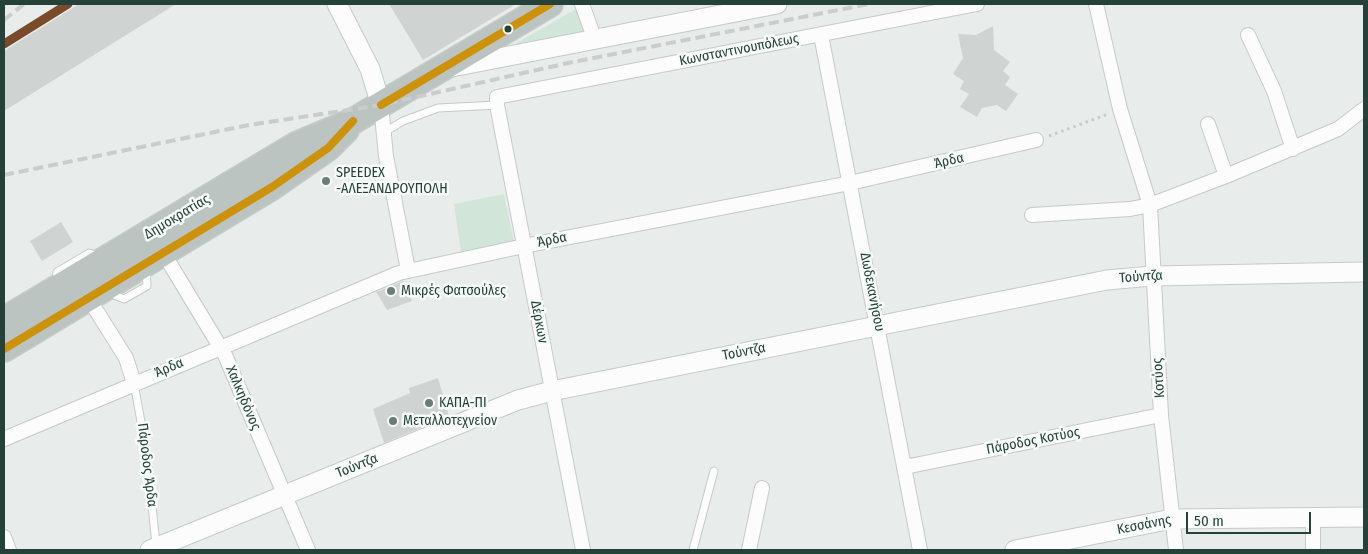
<!DOCTYPE html>
<meta charset="utf-8">
<style>
body{margin:0}
#map{position:relative;width:1368px;height:554px;overflow:hidden;background:#e8edeb;font-family:"Fira Sans Condensed",sans-serif}
canvas{display:block}
.frame{position:absolute;inset:0;border:5px solid #24423a;pointer-events:none}
.scale{position:absolute;left:1186px;top:512px;width:125px;height:22px;box-sizing:border-box;border:2px solid #24423a;border-top:0;padding-left:6px;font-size:15px;line-height:18px;white-space:nowrap;color:#24423a;-webkit-text-stroke:4px #f7fbf9;paint-order:stroke}
</style>
<div id="map">
<canvas width="1368" height="554"></canvas>
<div class="frame"></div>
<div class="scale">50 m</div>
</div>
<script>
const ctx = document.querySelector('canvas').getContext('2d');
ctx.lineJoin = 'round';
function paint(path, color) { ctx.fillStyle = color; ctx.fill(path, 'evenodd'); }
const toPath = rows => new Path2D(rows.map(r => 'M' + r).join(''));
function trace(path, color, width, dash) { ctx.strokeStyle = color; ctx.lineWidth = width; ctx.lineCap = dash ? 'butt' : 'round'; ctx.setLineDash(dash || []); ctx.stroke(path); }
function write(font, color, halo, rows, align = 'center') {
  ctx.font = font + ' "Fira Sans Condensed",sans-serif'; ctx.lineWidth = 5; ctx.setLineDash([]); ctx.textBaseline = 'middle'; ctx.strokeStyle = halo; ctx.fillStyle = color; for (const [text, x, y, turn = 0] of rows) {
    ctx.save(); ctx.translate(x, y); ctx.rotate((+turn || 0) * Math.PI / 180); ctx.textAlign = isNaN(turn) ? turn : align; if (halo) ctx.strokeText(text, 0, 0); ctx.fillText(text, 0, 0); ctx.restore();
  }
}
paint(toPath([
 [576,9,585,32,517,46,515,44],
 [504,194,514,242,461,253,454,204]
]), '#d1e6d8');
paint(toPath([
 [79,4,176,4,4,111,4,51],
 [389,4,516,4,423,60],
 [993,26,994,50,1010,62,1003,71,1010,77,1005,85,1018,94,1006,111,997,105,982,108,977,117,960,107,969,94,960,89,964,81,953,74,963,58,958,34,976,35],
 [61,222,73,242,42,261,30,241],
 [403,281,412,301,387,310,376,292],
 [438,378,449,416,384,443,373,409,410,393,409,388]
]), '#cfd4d2');
const lane = toPath([
 [383,133,403,121,438,108,497,105],
 [56,281,57,272,89,253,99,256],
 [107,292,124,299,147,286,146,268],
 [134,383,147,455,156,545],
 [693,550,714,471]
]);
const street = toPath([
 [582,4,595,40],
 [1096,4,1120,109,1150,205,1161,415,1176,550],
 [821,35,920,550],
 [1248,35,1274,91,1293,149],
 [381,105,386,156,408,270],
 [1208,124,1226,176],
 [1032,215,1130,209,1150,205,1226,176,1338,129,1364,109],
 [164,254,225,355,308,550],
 [89,299,126,358,134,383],
 [4,439,399,273,524,246,850,183,1036,140],
 [905,467,1161,415],
 [1313,517,1313,550],
 [4,537,9,550],
 [583,550,497,105,497,97,977,4],
 [749,550,762,488]
]);
const secondary = toPath([
 [337,4,370,69,381,105],
 [452,67,777,4],
 [150,550,518,400,552,391,1107,280,1152,276,1364,272],
 [1015,550,1172,519,1364,517]
]);
const highway = toPath([
 [4,320,296,145,353,121,550,4],
 [4,349,272,187,328,148,346,130]
]);
trace(lane, '#c5cac8', 9);
trace(street, '#c5cac8', 16);
trace(secondary, '#c3cbc8', 21);
trace(highway, '#c3ccc9', 28);
trace(toPath([
 [1049,136,1108,114]
]), '#c3ccca', 3, [2.5, 4]);
trace(lane, '#fcfcfc', 7);
trace(street, '#fcfcfc', 14);
trace(secondary, '#fcfcfc', 19);
trace(highway, '#bcc4c2', 25);
trace(toPath([
 [4,20,24,4],
 [4,175,249,125,381,105,568,63,869,4]
]), '#c9cdcc', 4, [10, 5]);
trace(toPath([
 [381,105,550,4],
 [4,349,272,187,328,148,353,121]
]), '#cd920c', 8);
trace(toPath([
 [4,44,68,4]
]), '#7a4b2a', 9);
for (const [x, y, r, color] of [
 [508,29,4.5,"#24423a"],
 [326,181,5,"#697e78"],
 [391,291,5,"#697e78"],
 [429,403,5,"#697e78"],
 [393,421,5,"#697e78"]
]) { const dot = new Path2D(); dot.arc(x, y, r, 0, 2 * Math.PI); ctx.fillStyle = color; ctx.fill(dot); trace(dot, '#f7fbf9', 2); }
write('14px', '#24423a', '#f7fbf9', [
 ["Κωνσταντινουπόλεως",739,50,-11],
 ["Άρδα",949,161,-13],
 ["Δημοκρατίας",177,217,-31],
 ["Άρδα",552,240,-11],
 ["Τούντζα",1141,277,-4],
 ["Δωδεκανήσου",872,292,79],
 ["Δέρκων",539,322,79],
 ["Τούντζα",744,352,-11],
 ["Άρδα",169,368,-23],
 ["Κοτύος",1159,378,-94],
 ["Χαλκηδόνος",243,398,67],
 ["Πάροδος Κοτύος",1033,441,-11],
 ["Πάροδος Άρδα",147,465,83],
 ["Τούντζα",357,466,-22],
 ["Κεσσάνης",1144,525,-11]
]);
write('14px', '#24423a', '#f7fbf9', [
 ["SPEEDEX",336,173],
 ["-ΑΛΕΞΑΝΔΡΟΥΠΟΛΗ",336,189],
 ["Μικρές Φατσούλες",401,291],
 ["ΚΑΠΑ-ΠΙ",439,403],
 ["Μεταλλοτεχνείον",403,421]
], 'left');
</script>
